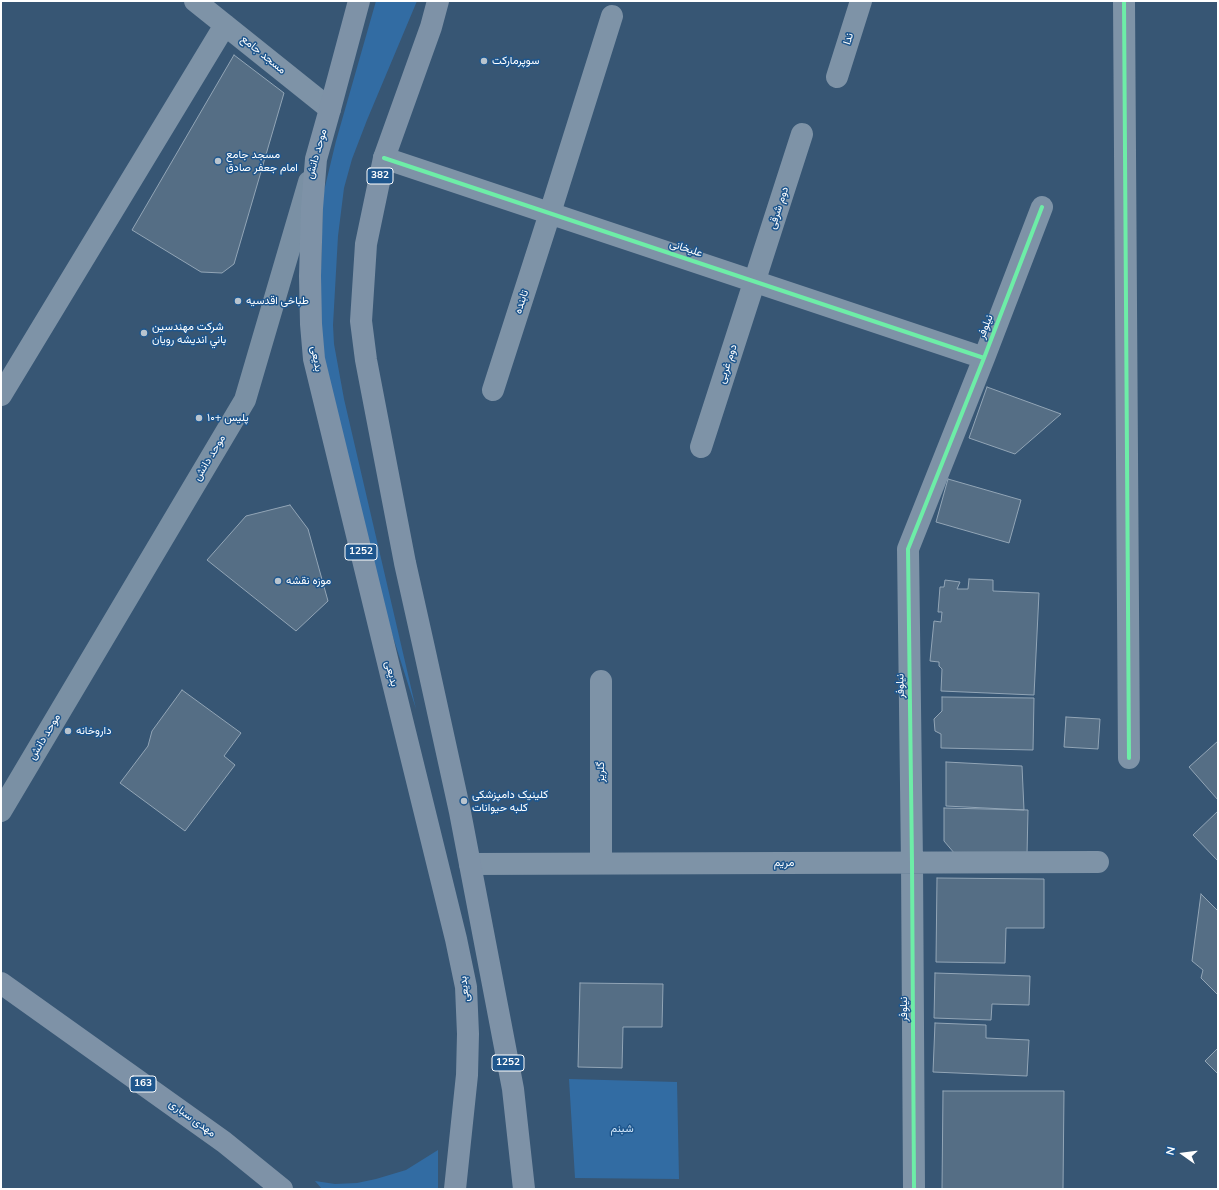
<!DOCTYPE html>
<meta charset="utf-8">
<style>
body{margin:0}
#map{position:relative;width:1219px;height:1190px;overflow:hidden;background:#375674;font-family:"Nunito Sans",sans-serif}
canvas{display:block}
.frame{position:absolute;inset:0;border:2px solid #fff;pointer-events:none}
.north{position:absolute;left:1163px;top:1134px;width:40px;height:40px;-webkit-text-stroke:3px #1e568d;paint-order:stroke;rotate:284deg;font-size:11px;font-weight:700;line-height:16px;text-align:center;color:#fff}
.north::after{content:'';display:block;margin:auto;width:14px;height:18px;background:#fff;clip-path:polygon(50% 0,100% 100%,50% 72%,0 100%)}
</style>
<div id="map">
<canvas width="1219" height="1190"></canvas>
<div class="frame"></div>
<div class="north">N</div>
</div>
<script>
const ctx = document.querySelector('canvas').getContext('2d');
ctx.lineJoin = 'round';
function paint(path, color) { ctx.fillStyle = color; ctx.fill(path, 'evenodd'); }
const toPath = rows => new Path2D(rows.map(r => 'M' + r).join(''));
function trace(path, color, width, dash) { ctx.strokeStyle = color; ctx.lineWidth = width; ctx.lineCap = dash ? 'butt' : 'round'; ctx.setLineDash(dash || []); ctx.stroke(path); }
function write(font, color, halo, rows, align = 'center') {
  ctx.font = font + ' "Nunito Sans",Vazirmatn,sans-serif'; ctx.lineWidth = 3; ctx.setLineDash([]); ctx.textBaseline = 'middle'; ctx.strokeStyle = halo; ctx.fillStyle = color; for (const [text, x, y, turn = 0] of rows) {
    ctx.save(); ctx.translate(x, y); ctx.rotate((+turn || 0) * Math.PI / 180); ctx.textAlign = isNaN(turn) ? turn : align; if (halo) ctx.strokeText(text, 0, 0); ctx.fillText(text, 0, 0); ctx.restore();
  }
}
paint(toPath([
 [376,1,417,1,367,120,352,159,344,188,338,236,333,325,334,344,344,399,416,709,371,568,319,342,323,195,336,141],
 [569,1079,677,1082,679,1179,575,1178],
 [438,1150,438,1189,322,1189,315,1181,335,1184,357,1183,376,1179,406,1170]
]), '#326ca3');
const building = toPath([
 [234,55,284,93,234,264,222,273,201,272,132,230,234,55],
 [987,387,1061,414,1015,454,969,438,987,387],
 [948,479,1021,500,1009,543,936,522,948,479],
 [290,505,308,529,328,601,296,631,207,560,246,516,290,505],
 [969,579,993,580,993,591,1039,593,1034,695,941,691,942,669,939,666,939,662,930,661,934,621,941,622,942,612,938,612,940,587,944,587,945,580,960,582,957,589,968,589,969,579],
 [182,690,241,733,224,756,235,765,185,831,120,783,148,746,152,731,182,690],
 [942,697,1034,698,1033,750,941,748,941,734,935,731,934,719,942,711,942,697],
 [1066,717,1100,719,1098,749,1064,747,1066,717],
 [1218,741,1218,800,1189,767,1218,741],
 [946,762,1022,766,1024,810,946,806,946,762],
 [944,808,1028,810,1027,855,955,854,944,841,944,808],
 [1218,811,1218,861,1193,835,1218,811],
 [937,878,1044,879,1044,928,1006,928,1005,963,936,962,937,878],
 [1201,894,1218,911,1218,995,1201,978,1203,970,1192,961,1201,894],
 [935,973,1030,976,1029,1005,992,1004,991,1020,934,1018,935,973],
 [580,983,663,984,662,1027,623,1027,622,1068,578,1067,580,983],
 [935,1023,986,1025,986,1038,1029,1040,1027,1076,933,1072,935,1023],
 [1218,1048,1218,1074,1205,1061,1218,1048],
 [943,1091,1064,1091,1063,1189,942,1189,943,1091]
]);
paint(building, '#556e85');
trace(building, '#92a5b6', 1);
trace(toPath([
 [195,1,330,109],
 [1124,1,1129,758],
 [837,77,861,1],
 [384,158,984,358],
 [493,390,550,213,612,16],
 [1,395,225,25],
 [701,447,802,134],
 [601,863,601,681],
 [470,864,1098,862],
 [914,1189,912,863,908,549,984,358,1042,207]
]), '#7e93a7', 22);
trace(toPath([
 [1,811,245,400,309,182]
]), '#7a90a4', 22);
trace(toPath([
 [359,1,330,109,316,159,312,208,310,276,311,324,314,359,393,683,456,939,466,987,468,1034,467,1075,455,1189],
 [438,1,431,27,384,158,366,244,361,321,366,360,405,563,424,648,460,812,513,1089,524,1189],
 [1,983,224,1142,282,1189]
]), '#7e92a7', 22);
trace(toPath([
 [1124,1,1129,758],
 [384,158,984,358],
 [914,1189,912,863,908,549,984,358,1042,207]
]), '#6deda7', 4);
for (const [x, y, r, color] of [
 [484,61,4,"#b9c4ce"],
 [218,161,4,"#b9c4ce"],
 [238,301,4,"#b9c4ce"],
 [144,333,4,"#b9c4ce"],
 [199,418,4,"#b9c4ce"],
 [278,581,4,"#b9c4ce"],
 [68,731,4,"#b9c4ce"],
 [464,801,4,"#b9c4ce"]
]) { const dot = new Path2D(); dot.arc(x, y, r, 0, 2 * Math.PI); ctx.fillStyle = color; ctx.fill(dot); trace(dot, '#1e568d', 1.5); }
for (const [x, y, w] of [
 [380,176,26],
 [361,552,32],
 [508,1063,32],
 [143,1084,26]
]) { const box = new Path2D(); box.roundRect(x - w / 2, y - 8, w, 16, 3); ctx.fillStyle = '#1e568d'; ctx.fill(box); trace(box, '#fff', 1); }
write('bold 10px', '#fff', null, [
 ["382",380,176],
 ["1252",361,552],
 ["1252",508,1063],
 ["163",143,1084]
]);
write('11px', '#fff', '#1e568d', [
 ["ندا",849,39,-72],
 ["مسجد جامع",263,55,39],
 ["موحد دانش",317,154,-74],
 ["دوم شرقی",779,208,-72],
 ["علیخانی",686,249,18],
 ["تابنده",522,302,-72],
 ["نیلوفر",986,327,-69],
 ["بدیعی",316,359,80],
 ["دوم غربی",728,364,-72],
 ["موحد دانش",210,458,-59],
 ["بدیعی",391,674,76],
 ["نیلوفر",901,686,-91],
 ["موحد دانش",45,737,-59],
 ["گلریز",601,772,-90],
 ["مریم",784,863],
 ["بدیعی",465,989,-97],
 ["نیلوفر",904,1009,-90],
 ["مهدی سباری",192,1119,36]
]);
write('11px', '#fff', '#1e568d', [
 ["سوپرمارکت",492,61],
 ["مسجد جامع",226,155],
 ["امام جعفر صادق",226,168],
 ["طباخى اقدسيه",246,301],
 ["شركت مهندسين",152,327],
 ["باني انديشه رويان",152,340],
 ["پلیس +۱۰",207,418],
 ["موزه نقشه",286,581],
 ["داروخانه",76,731],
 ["کلینیک دامپزشکی",472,795],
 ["کلبه حیوانات",472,808]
], 'left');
write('11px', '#d0e6f9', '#1e568d', [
 ["شبنم",622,1129]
]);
</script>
